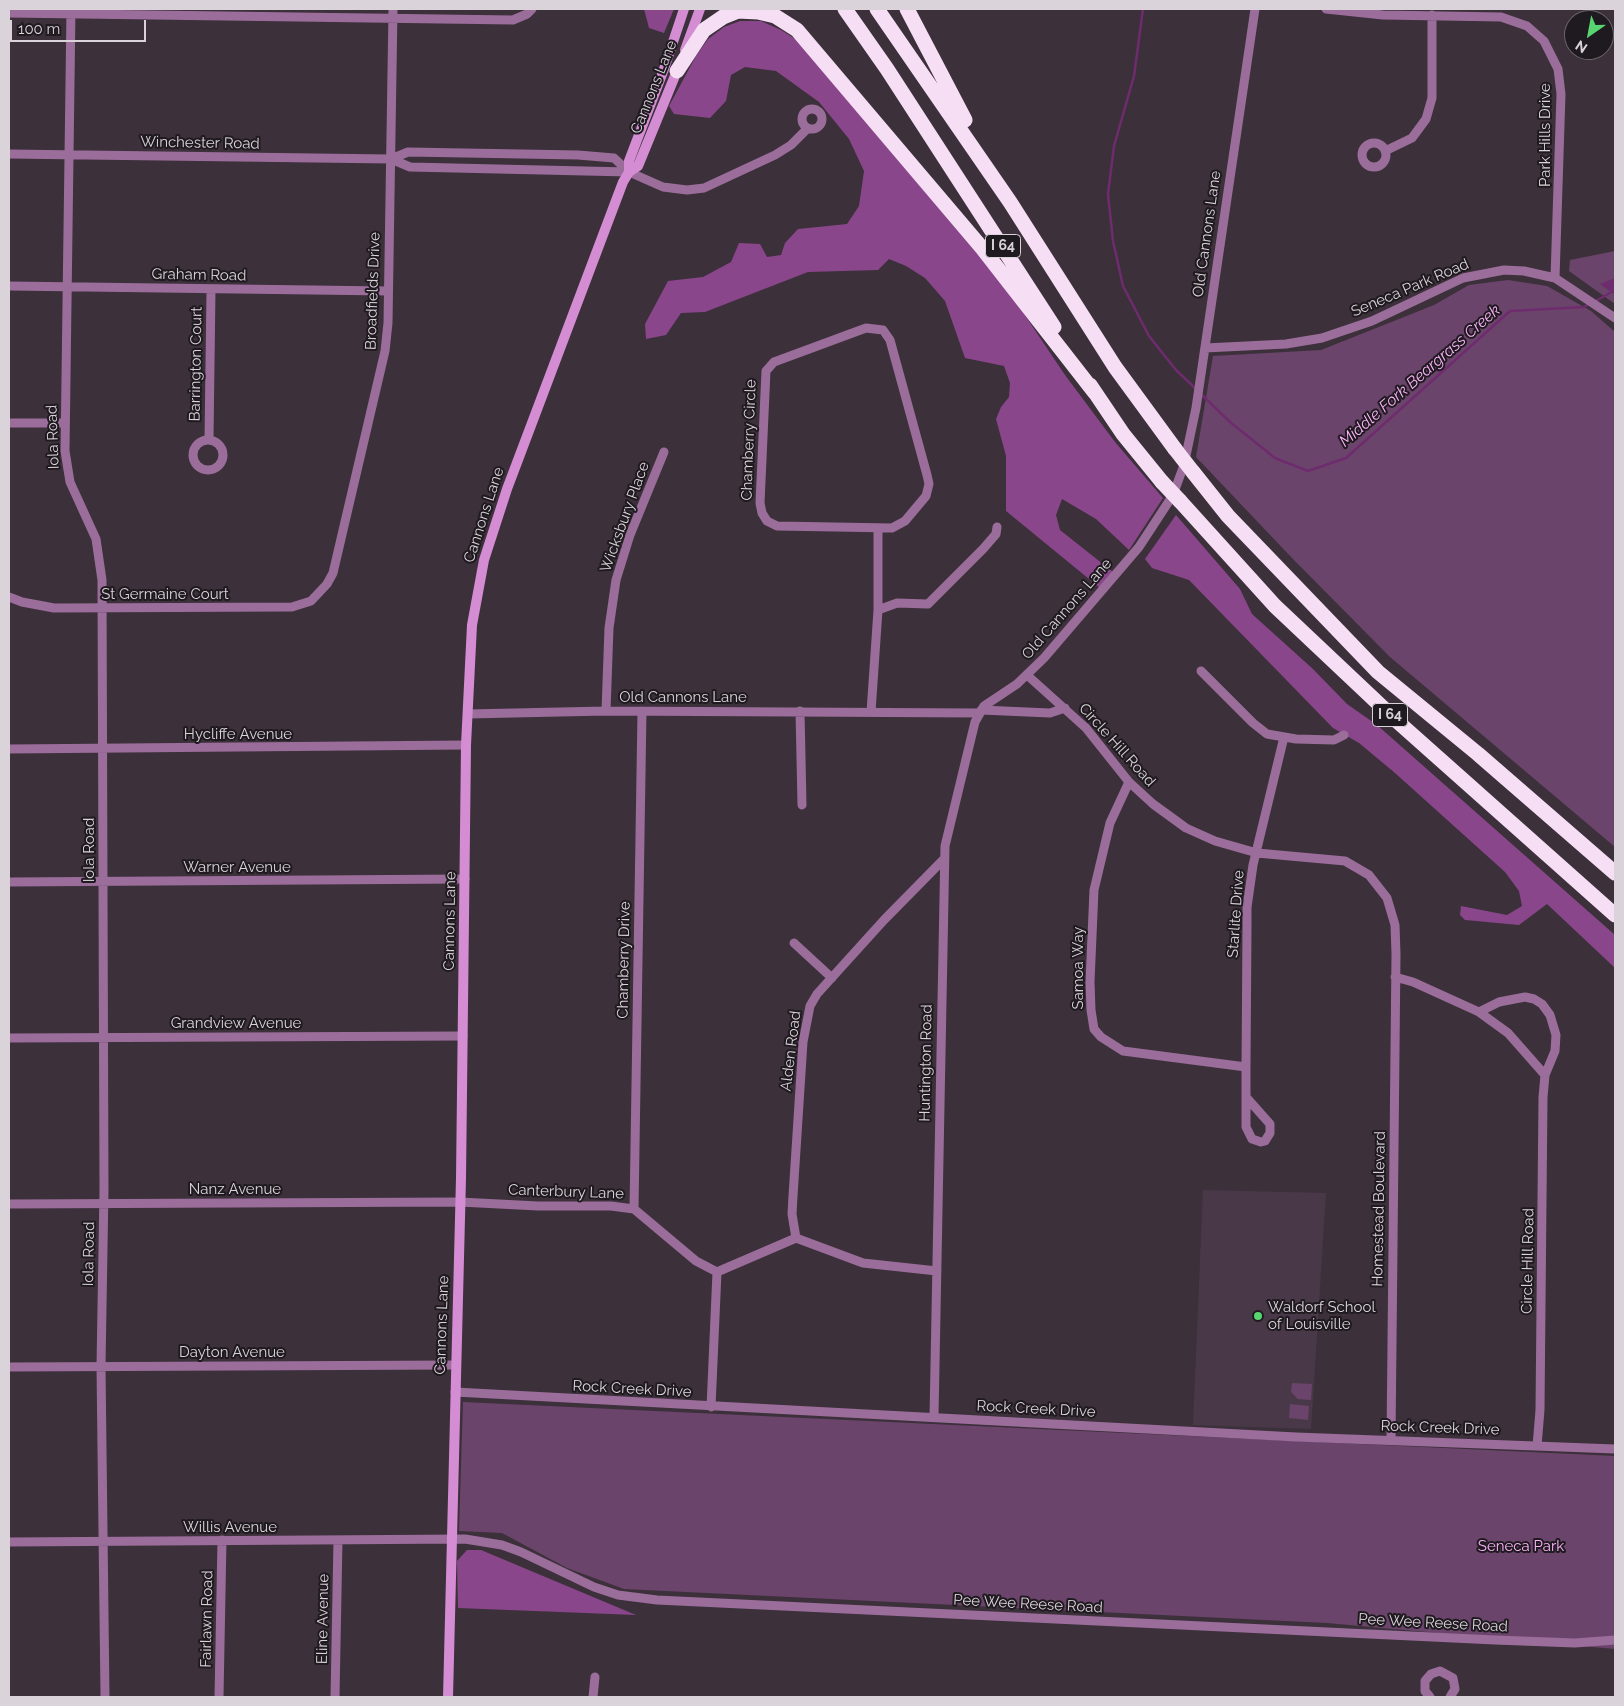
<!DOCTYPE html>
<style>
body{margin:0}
#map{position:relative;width:1624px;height:1706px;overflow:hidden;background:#3c303b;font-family:Raleway,sans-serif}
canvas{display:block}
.frame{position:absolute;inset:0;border:10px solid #dad3da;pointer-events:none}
.north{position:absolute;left:1564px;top:10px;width:50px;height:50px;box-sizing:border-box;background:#1f1a1f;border:1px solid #6a646a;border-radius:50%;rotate:213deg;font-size:14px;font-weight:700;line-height:20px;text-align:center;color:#dad3da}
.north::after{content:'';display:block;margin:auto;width:18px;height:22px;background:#58d570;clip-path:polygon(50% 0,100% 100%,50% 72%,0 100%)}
.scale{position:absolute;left:10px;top:20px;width:136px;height:22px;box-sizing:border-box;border:2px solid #dad3da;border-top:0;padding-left:6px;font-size:15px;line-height:18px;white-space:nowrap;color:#dad3da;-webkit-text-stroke:4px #1f1a1f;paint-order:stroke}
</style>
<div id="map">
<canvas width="1624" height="1706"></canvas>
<div class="frame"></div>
<div class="north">N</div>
<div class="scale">100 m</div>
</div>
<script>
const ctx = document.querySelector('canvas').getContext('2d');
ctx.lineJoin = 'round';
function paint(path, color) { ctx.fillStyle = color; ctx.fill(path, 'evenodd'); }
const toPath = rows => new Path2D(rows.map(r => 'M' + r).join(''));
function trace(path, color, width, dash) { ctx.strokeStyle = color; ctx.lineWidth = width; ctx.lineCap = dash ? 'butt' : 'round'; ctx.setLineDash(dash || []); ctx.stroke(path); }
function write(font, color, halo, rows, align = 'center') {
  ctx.font = font + ' Raleway,sans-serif'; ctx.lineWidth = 4; ctx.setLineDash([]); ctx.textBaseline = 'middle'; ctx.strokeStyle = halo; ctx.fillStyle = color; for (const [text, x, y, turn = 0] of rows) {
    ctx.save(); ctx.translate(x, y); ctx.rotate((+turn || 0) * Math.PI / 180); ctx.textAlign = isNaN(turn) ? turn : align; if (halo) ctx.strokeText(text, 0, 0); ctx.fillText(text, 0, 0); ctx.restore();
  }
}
paint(toPath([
 [1203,1190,1326,1193,1311,1429,1193,1425]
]), '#493948');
paint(toPath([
 [1615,251,1615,304,1569,271,1570,260],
 [1508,280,1547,286,1591,311,1615,332,1615,847,1390,657,1292,558,1196,457,1213,356,1321,350,1434,305,1469,285],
 [1292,1383,1312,1384,1311,1400,1298,1399,1291,1392],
 [463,1402,1615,1456,1615,1649,1327,1623,624,1589,567,1568,502,1533,459,1531],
 [1290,1404,1309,1406,1308,1420,1289,1418]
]), '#6b446b');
paint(toPath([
 [644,9,674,9,664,33,649,28],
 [740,21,761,21,781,30,797,40,1006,287,1065,375,1115,442,1163,498,1129,550,1096,519,1062,499,1056,515,1060,530,1113,572,1100,588,1006,511,1006,456,996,419,1001,407,1009,397,1010,383,1004,366,965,358,945,301,925,278,906,266,889,259,878,270,808,272,705,312,681,313,666,335,646,339,645,324,668,281,703,277,731,262,739,243,760,244,767,257,781,255,785,243,798,229,847,224,859,206,864,171,849,139,819,102,776,71,745,67,731,75,726,101,710,118,674,114,669,106,696,56,708,39,724,27],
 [1176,515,1240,589,1252,614,1313,669,1347,704,1377,725,1615,935,1615,968,1547,904,1519,925,1465,920,1460,915,1461,906,1507,915,1522,906,1519,891,1505,872,1395,773,1359,743,1333,728,1189,580,1152,568,1145,559],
 [467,1550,481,1550,636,1615,458,1608,457,1561]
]), '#8a468a');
paint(toPath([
 [1615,278,1615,295,1600,284]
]), '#6e2c6f');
trace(toPath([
 [1143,9,1134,76,1114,146,1108,194,1113,241,1123,286,1149,336,1176,370,1197,390],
 [1594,302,1615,290],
 [1201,394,1230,422,1275,458,1308,471,1346,458,1510,311,1584,307,1589,304]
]), '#6e2c6f', 2.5);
trace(toPath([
 [71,9,65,451,70,482,96,539,102,580,104,1190,101,1366,105,1697],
 [1326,9,1383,15,1501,17,1527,26,1544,41,1558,69,1561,94,1555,278],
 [9,13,513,20,527,14,532,9],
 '802 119a10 10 0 1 1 20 0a10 10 0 1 1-20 0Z',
 '1362 155a12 12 0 1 1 24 0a12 12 0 1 1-24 0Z',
 [1385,151,1412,138,1426,119,1432,98,1432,15],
 [9,154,391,159,410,167,629,172],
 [391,159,408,152,578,155,614,158,629,172,663,187,687,190,704,188,775,155,791,145,808,128],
 [9,286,388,291],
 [866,328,883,330,890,340,927,475,929,484,926,496,905,521,892,528,777,526,767,521,762,513,760,503,766,371,774,362,866,328],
 [1205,348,1286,344,1322,338,1372,321,1463,278,1504,270,1524,271,1555,278,1615,318],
 [9,423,65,423],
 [209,439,211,290],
 '193 455a15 15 0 1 1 30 0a15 15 0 1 1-30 0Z',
 [9,597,22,602,54,608,292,607,311,601,327,584,333,573,385,351,388,323,393,9],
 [878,610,897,603,928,604,983,549,996,534,997,527],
 [1201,671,1253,723,1267,734,1296,739,1334,740,1344,735],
 [1027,675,1086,728,1129,782,1153,804,1186,828,1215,841,1257,853,1345,861,1369,875,1387,898,1395,925,1396,954,1391,1440],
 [981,710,1050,713,1065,708],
 [606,711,609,628,616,580,630,535,664,452],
 [800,711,802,805],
 [871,712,878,610,878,528],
 [468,714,606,711,979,713],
 [9,749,466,745],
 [1129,782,1110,823,1094,890,1090,982,1091,1010,1094,1029,1101,1037,1123,1051,1246,1067],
 [9,882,465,879],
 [794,943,832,978],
 [1395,977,1413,982,1479,1012,1499,1002,1525,997,1534,999,1542,1004,1550,1015,1556,1035,1555,1051,1545,1075,1543,1097,1540,1410,1537,1446],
 [1479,1012,1508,1033,1545,1075],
 [9,1038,463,1036],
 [1246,1097,1270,1124,1270,1133,1265,1141,1261,1142,1252,1139,1246,1127,1246,1067,1247,927,1247,907,1253,865,1284,737],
 [9,1204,460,1202,538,1206,611,1206,634,1209,696,1261,717,1272,796,1238,863,1263,937,1271],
 [634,1209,642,711],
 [796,1238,792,1214,793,1196,803,1042,810,1006,817,994,884,920,944,859],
 [9,1367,456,1365],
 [455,1392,1296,1437,1615,1449],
 [711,1407,717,1272],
 [934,1417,945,846,975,722,984,706,1017,684,1044,658,1139,547,1173,495,1184,465,1196,408,1255,9],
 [9,1542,465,1539,502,1545,521,1552,594,1587,618,1595,657,1600,1495,1640,1575,1643,1615,1640],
 [219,1697,222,1540],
 [335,1697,338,1540],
 [593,1697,595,1677],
 [1430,1697,1425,1691,1425,1681,1431,1674,1440,1671,1453,1678,1455,1689,1450,1697]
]), '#9b6d9a', 9);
trace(toPath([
 [685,50,700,9],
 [629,172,629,161,664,69,684,9],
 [448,1697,461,1178,466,745,472,625,484,560,507,489,623,182,629,172,638,166,679,66]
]), '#d48cd3', 10);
trace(toPath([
 [845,9,887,69,1054,327],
 [877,9,1010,202,1115,367,1175,449],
 [907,9,965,120],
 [677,71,704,30,723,17,738,11,758,12,775,16,797,30,982,248,1095,393],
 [1090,385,1123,434,1162,482],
 [1193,472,1228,516,1378,672,1478,754,1615,873],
 [1180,501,1275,606,1398,722,1615,915]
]), '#f6dff5', 15);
trace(toPath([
 [1175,449,1193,472],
 [1162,482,1180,501]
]), '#f6dff5', 15);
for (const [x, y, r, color] of [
 [1258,1316,5,"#58d570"]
]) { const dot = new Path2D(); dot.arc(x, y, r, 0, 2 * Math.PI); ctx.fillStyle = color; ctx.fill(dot); trace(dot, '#1f1a1f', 2); }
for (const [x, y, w] of [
 [1003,246,35],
 [1390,715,35]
]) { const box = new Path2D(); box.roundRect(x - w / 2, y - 11.5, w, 23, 4); ctx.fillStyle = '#1f1a1f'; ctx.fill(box); trace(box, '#dad3da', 1); }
write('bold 14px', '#dad3da', null, [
 ["I 64",1003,246],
 ["I 64",1390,715]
]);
write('15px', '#dad3da', '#1f1a1f', [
 ["Cannons Lane",654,87,-68],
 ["Park Hills Drive",1545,135,-90],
 ["Winchester Road",200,143,1],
 ["Old Cannons Lane",1207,234,-82],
 ["Graham Road",199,275,1],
 ["Seneca Park Road",1410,288,-23],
 ["Broadfields Drive",373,291,-88],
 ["Barrington Court",196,364,-89],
 ["Iola Road",53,437,-92],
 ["Chamberry Circle",749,440,-88],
 ["Cannons Lane",484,515,-72],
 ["Wicksbury Place",625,517,-70],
 ["St Germaine Court",165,594],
 ["Old Cannons Lane",1067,609,-49],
 ["Old Cannons Lane",683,697],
 ["Hycliffe Avenue",238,734],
 ["Circle Hill Road",1117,745,48],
 ["Iola Road",89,850,-90],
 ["Warner Avenue",237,867],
 ["Starlite Drive",1236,914,-86],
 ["Cannons Lane",450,921,-89],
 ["Chamberry Drive",624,960,-89],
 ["Samoa Way",1078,968,-90],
 ["Grandview Avenue",236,1023],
 ["Alden Road",791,1051,-83],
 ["Huntington Road",926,1063,-89],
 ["Nanz Avenue",235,1189],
 ["Canterbury Lane",566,1192,2],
 ["Homestead Boulevard",1379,1209,-89],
 ["Iola Road",89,1254,-89],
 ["Circle Hill Road",1528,1261,-89],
 ["Cannons Lane",442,1325,-88],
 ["Dayton Avenue",232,1352],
 ["Rock Creek Drive",632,1389,3],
 ["Rock Creek Drive",1036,1409,3],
 ["Rock Creek Drive",1440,1428,2],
 ["Willis Avenue",230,1527],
 ["Pee Wee Reese Road",1028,1604,3],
 ["Fairlawn Road",207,1619,-89],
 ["Eline Avenue",323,1619,-89],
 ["Pee Wee Reese Road",1433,1623,3]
]);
write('15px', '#dad3da', '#1f1a1f', [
 ["Waldorf School",1268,1307],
 ["of Louisville",1268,1324]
], 'left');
write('15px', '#fbb1fa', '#1f1a1f', [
 ["Seneca Park",1521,1546]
]);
write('italic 16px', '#fdb3fc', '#1f1a1f', [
 ["Middle Fork Beargrass Creek",1420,376,-41]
]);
</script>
